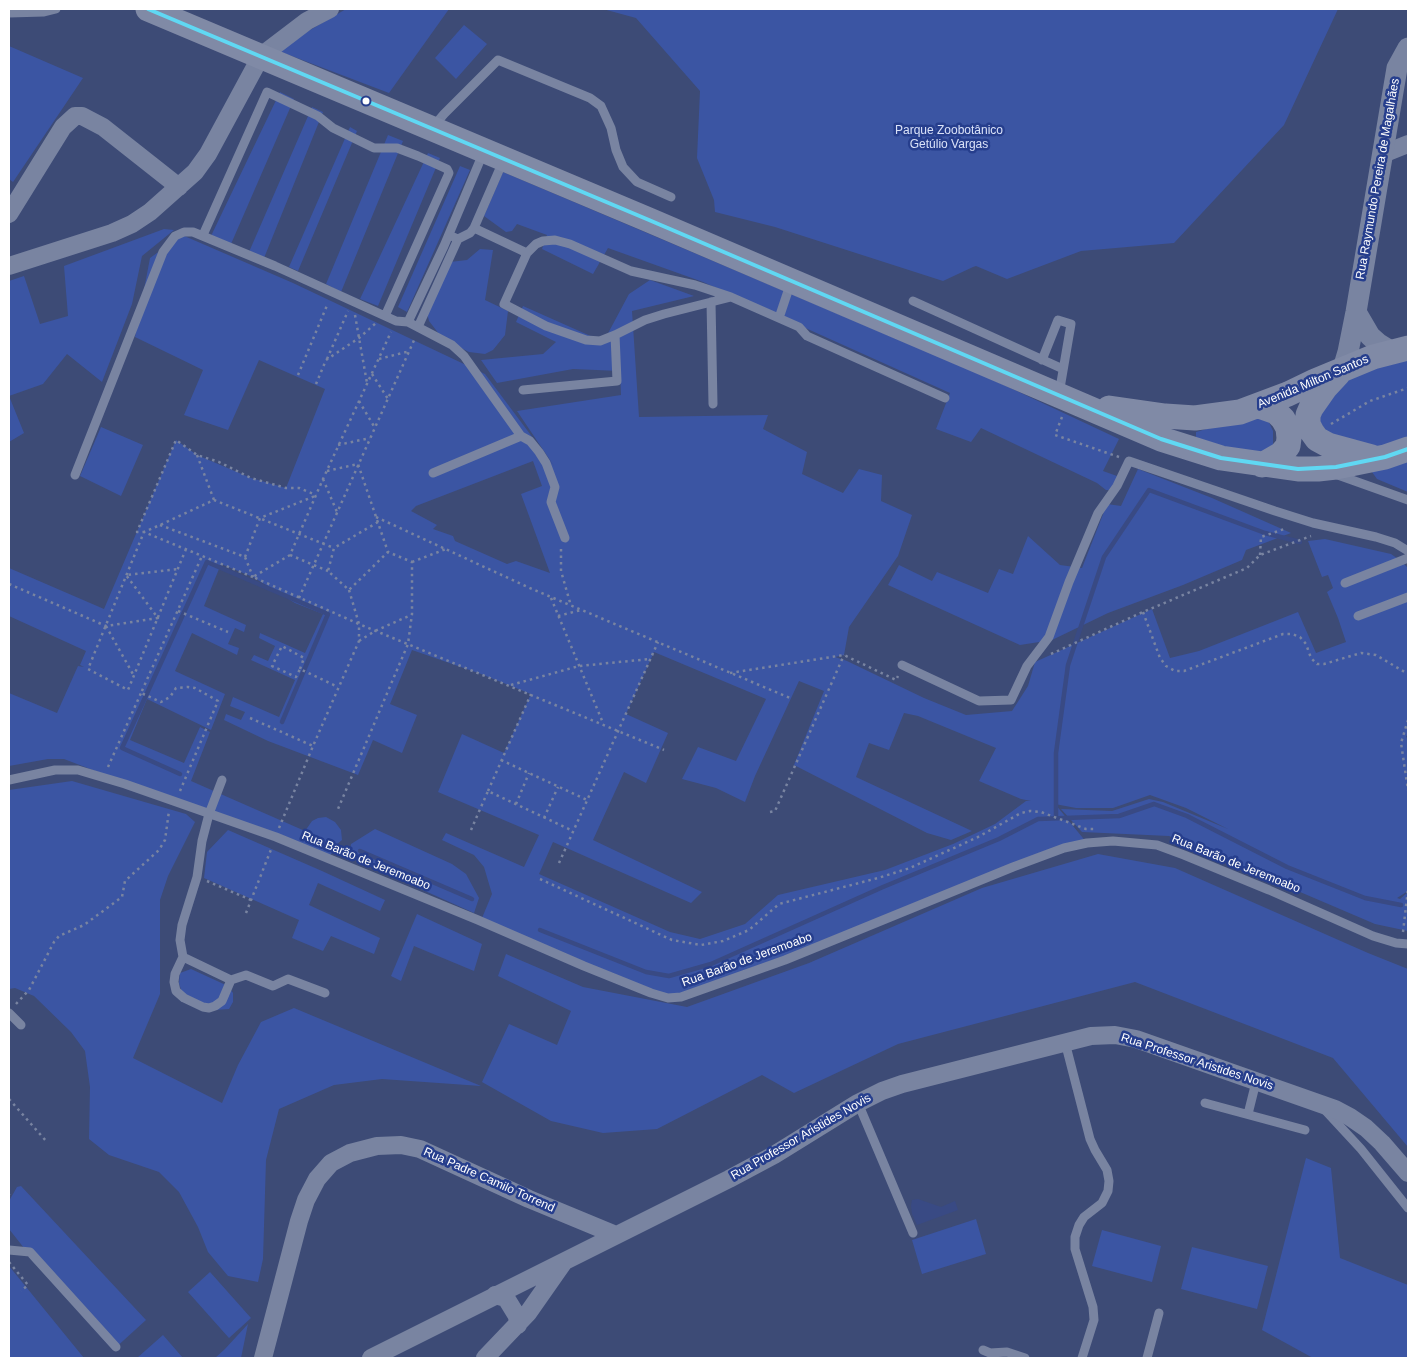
<!DOCTYPE html>
<meta charset="utf-8">
<style>
body{margin:0}
#map{position:relative;width:1417px;height:1367px;overflow:hidden;background:#3d4b76;font-family:Arial,sans-serif}
canvas{display:block}
.frame{position:absolute;inset:0;border:10px solid #fff;pointer-events:none}
</style>
<div id="map">
<canvas width="1417" height="1367"></canvas>
<div class="frame"></div>
</div>
<script>
const ctx = document.querySelector('canvas').getContext('2d');
ctx.lineJoin = 'round';
function paint(path, color) { ctx.fillStyle = color; ctx.fill(path, 'evenodd'); }
const toPath = rows => new Path2D(rows.map(r => 'M' + r).join(''));
function trace(path, color, width, dash) { ctx.strokeStyle = color; ctx.lineWidth = width; ctx.lineCap = dash ? 'butt' : 'round'; ctx.setLineDash(dash || []); ctx.stroke(path); }
function write(font, color, halo, rows, align = 'center') {
  ctx.font = font + ' Arial,sans-serif'; ctx.lineWidth = 5; ctx.setLineDash([]); ctx.textBaseline = 'middle'; ctx.strokeStyle = halo; ctx.fillStyle = color; for (const [text, x, y, turn = 0] of rows) {
    ctx.save(); ctx.translate(x, y); ctx.rotate((+turn || 0) * Math.PI / 180); ctx.textAlign = isNaN(turn) ? turn : align; if (halo) ctx.strokeText(text, 0, 0); ctx.fillText(text, 0, 0); ctx.restore();
  }
}
paint(toPath([
 [346,9,449,9,389,93,276,50],
 [603,9,1338,9,1284,125,1174,243,1081,251,1007,279,976,266,973,267,943,281,775,227,715,212,714,200,697,158,700,91,636,18],
 [464,25,487,44,456,79,435,58],
 [9,46,83,78,13,182,9,179],
 [280,92,294,99,231,244,211,236],
 [312,107,323,112,264,258,249,252],
 [350,127,357,131,298,271,289,267],
 [388,135,403,141,341,292,326,284],
 [428,153,440,158,378,306,360,299],
 [460,166,470,170,407,312,398,307],
 [503,172,987,377,1119,439,1103,471,1117,476,1117,490,1106,490,1097,483,981,428,971,442,936,429,950,393,703,282,608,248,593,274,542,249,547,235,517,224,512,231,506,232,484,216],
 [164,229,174,230,142,256,132,304,102,382,67,354,43,384,9,396,24,433,9,442,9,281,24,276,40,324,68,316,64,266],
 [182,235,293,283,485,374,554,466,517,411,621,395,620,371,573,369,497,383,481,360,543,354,556,342,516,322,523,306,595,338,605,339,629,294,650,280,694,296,632,311,639,417,768,415,763,429,807,452,802,474,843,493,859,469,882,475,881,501,912,515,898,556,849,627,844,655,835,657,847,661,924,698,966,715,1012,711,1028,686,1035,662,1152,609,1170,658,1199,651,1298,612,1316,653,1346,642,1338,618,1327,592,1333,588,1328,575,1322,577,1308,541,1325,539,1391,554,1401,561,1408,568,1408,735,1406,736,1408,741,1408,891,1397,898,1400,899,1408,892,1408,931,1375,924,1169,836,1082,832,1061,809,1112,811,1149,799,1163,802,1228,829,1186,808,1150,795,1113,808,1076,808,1055,804,1087,843,847,935,668,998,482,918,492,894,484,867,474,855,442,840,446,833,524,867,539,835,438,792,462,734,504,753,531,694,481,674,412,650,390,704,417,715,402,753,373,740,358,775,268,741,224,720,226,714,241,720,245,712,230,706,233,697,279,717,295,680,251,660,254,655,268,661,275,646,259,638,260,633,305,653,323,614,295,603,253,577,221,564,204,606,246,625,244,632,235,628,228,644,239,648,237,655,192,633,175,671,225,694,211,730,147,699,130,740,184,763,200,727,210,732,191,781,305,831,312,821,318,818,326,817,335,822,341,830,342,840,336,845,328,860,64,759,48,759,9,766,9,693,57,713,78,666,84,667,80,665,86,651,9,616,9,568,104,609,176,440,197,455,251,478,286,488,325,389,259,360,228,430,184,415,203,370,135,337,150,258],
 [533,461,542,486,521,494,550,573,516,561,507,564,455,541,453,536,433,529,437,525,411,511,416,506],
 [654,652,766,699,736,761,698,747,682,779,716,788,745,802,755,776,799,681,824,691,794,765,927,833,951,840,972,831,856,777,869,743,889,750,904,713,918,716,996,748,979,781,1021,799,1031,801,1026,801,995,824,953,844,885,870,778,895,745,924,700,939,670,932,539,874,553,842,691,903,702,892,593,840,624,772,646,783,668,733,626,714],
 [480,249,493,250,485,300,508,311,505,335,493,350,485,354,469,352,461,348,439,334,429,321,427,313,450,262,467,260],
 [1408,349,1408,449,1337,448,1311,408,1325,388],
 [1260,413,1268,420,1273,431,1273,446,1260,457,1204,450,1196,437,1196,432],
 [101,427,143,445,121,496,80,476],
 [1408,459,1408,492,1377,479,1372,472],
 [1138,469,1212,498,1291,533,1246,550,1242,560,1183,585,1108,613,1052,640,1020,645,888,585,899,565,932,581,937,572,988,593,999,569,1013,574,1028,536,1060,565,1082,568,1107,504,1121,506],
 [72,781,186,814,195,822,168,876,160,900,160,994,133,1058,222,1103,238,1065,261,1022,294,1008,481,1086,382,1079,334,1085,279,1109,266,1160,263,1259,258,1282,228,1276,208,1252,198,1227,179,1192,159,1172,109,1155,89,1139,90,1087,85,1051,71,1032,34,996,15,988,9,989,9,790],
 [375,829,452,864,466,874,479,898,474,913,356,860,350,850,351,844],
 [228,830,322,871,385,900,380,911,318,883,309,905,380,938,374,954,331,936,323,951,292,938,299,920,204,878,207,852],
 [1098,854,1175,868,1368,953,1408,969,1408,1147,1333,1058,1135,982,898,1044,794,1093,762,1075,657,1129,603,1133,551,1121,482,1082,509,1024,557,1045,571,1011,498,976,506,954,583,987,687,1007,809,963,982,888],
 [417,914,482,944,474,971,414,946,401,981,391,976],
 [191,969,228,986,233,993,233,1002,229,1009,215,1010,183,996,179,983,180,973],
 [1306,1158,1331,1168,1340,1258,1408,1285,1408,1358,1313,1358,1262,1330],
 [21,1186,146,1320,113,1350,43,1272,9,1229,9,1201,17,1187],
 [976,1219,986,1254,922,1274,912,1240],
 [1102,1230,1161,1246,1152,1282,1092,1266],
 [1192,1247,1268,1266,1257,1309,1181,1289],
 [9,1266,84,1358,9,1358],
 [210,1272,251,1318,229,1338,188,1292],
 [248,1324,241,1358,215,1358,225,1349],
 [163,1335,183,1358,137,1358]
]), '#3b55a3');
paint(toPath([
 [918,1199,941,1207,955,1201,958,1210,917,1225,912,1214,911,1206,912,1200]
]), '#394a84');
trace(toPath([
 [180,774,122,748,207,562,328,614,282,722],
 [1056,818,1056,753,1068,665,1104,557,1149,490,1265,533,1300,542],
 [360,851,472,899],
 [540,930,646,972,669,976,711,964,883,887,999,839,1038,819,1119,816,1154,804,1187,816,1287,867,1365,898,1401,905]
]), '#394a84', 4.5);
trace(toPath([
 [355,315,367,383],
 [327,359,348,311],
 [379,359,410,351],
 [372,374,388,399],
 [298,375,328,303],
 [316,384,326,360,359,338,376,323],
 [359,401,375,428],
 [1062,417,1055,435,1119,457],
 [1331,424,1370,401,1408,388],
 [338,445,370,438],
 [197,455,214,500],
 [327,471,358,464,388,552,412,562,412,614,408,644,338,809],
 [323,479,337,512],
 [376,517,532,589,790,698],
 [378,522,334,548,328,571,349,590,388,552],
 [160,525,245,557,253,577],
 [186,549,128,690,88,669,144,532,160,525,214,500,334,548],
 [561,549,561,571,571,606],
 [290,555,328,571],
 [1260,555,1261,537,1287,528],
 [245,557,260,518,315,496],
 [412,562,446,549],
 [253,577,144,532,137,532,176,440,197,455,219,462,251,478,286,488,299,488,316,495],
 [9,584,106,626,158,618,126,575,178,569],
 [349,590,359,624,664,750],
 [299,598,415,338],
 [551,598,603,723],
 [178,611,228,632],
 [1143,612,1160,658,1166,666,1175,671,1184,671,1283,634,1292,634,1300,637,1306,644,1311,658,1317,664,1324,664,1361,653,1376,655,1408,674],
 [558,616,581,610],
 [106,626,134,676],
 [359,641,375,631,411,615],
 [1051,654,1143,612,1247,568,1260,555,1311,536],
 [300,669,304,658,282,646,272,666,296,677,300,669,338,687],
 [730,673,844,655,896,680,898,676],
 [511,685,579,666,650,659],
 [250,718,313,746],
 [1408,720,1401,743,1408,790],
 [501,760,587,800],
 [108,767,141,693],
 [180,791,218,701,195,688,188,687,176,688,170,697,161,702,141,693,202,556],
 [488,791,531,694],
 [516,804,529,773],
 [770,812,775,811,844,655],
 [544,818,558,787],
 [279,828,313,746,359,641,359,624,253,577,290,555,323,479,391,332],
 [471,830,488,791,573,831],
 [559,863,658,642],
 [540,879,672,940,701,945,723,941,749,930,779,904,878,878,910,868,978,837,1021,813,1030,811,1041,812,1086,829,1097,829],
 [207,881,251,900],
 [246,913,272,847],
 [1403,932,1408,889],
 [16,1004,29,990,54,942,59,936,84,925,122,897,125,881,159,850,165,840,169,811],
 [9,1099,47,1142],
 [9,1195,9,1194],
 [9,1262,28,1285,21,1291]
]), '#7984a1', 2.5, [2.5, 4]);
trace(toPath([
 [9,13,44,12,56,9],
 [433,127,444,114,498,60,590,98,601,106,611,128,616,150,623,167,637,182,671,197],
 [474,228,527,253,504,304,546,326,586,340,600,341,615,335,645,320,664,314,731,297],
 [203,235,267,92,318,116,333,128,374,148,397,148,418,156,447,169,449,173,385,316],
 [449,235,458,239,470,233,474,228,504,159],
 [527,253,536,244,543,241,555,240,570,244,631,271,695,285,731,297,799,327,807,336,945,398],
 [913,301,1063,369],
 [711,302,713,404],
 [779,318,791,282],
 [408,322,444,246,484,151],
 [418,327,458,239],
 [1042,360,1058,320,1071,324,1059,394],
 [523,390,617,381,615,335],
 [433,473,521,436],
 [1335,474,1408,500],
 [75,475,163,252,175,236,184,232,193,232,275,266,396,321,408,322,452,345,464,356,521,436,530,441,539,452,546,463,555,487,551,502,565,538],
 [1345,583,1408,558],
 [1358,616,1408,597],
 [902,665,979,701,1011,700,1027,666,1049,637,1069,582,1098,513,1117,486,1129,461,1275,511,1313,523,1376,537,1395,543,1408,551],
 [9,780,55,770,78,770,125,784,276,837,478,920,584,966,651,993,668,998,681,997,785,960,1013,867,1064,848,1087,843,1113,841,1157,845,1184,855,1269,890,1373,936,1396,943,1408,944],
 [222,780,209,814,202,841,197,877,182,925,180,940,183,957,231,980,246,975,273,986,288,979,325,993],
 [183,957,175,974,174,982,176,991,184,998,203,1007,209,1008,215,1006,222,1001,231,980],
 [9,1013,21,1025],
 [1065,1042,1090,1139,1095,1150,1107,1170,1109,1181,1108,1191,1102,1203,1084,1217,1079,1225,1075,1237,1075,1249,1093,1307,1094,1320,1082,1358],
 [858,1103,913,1233],
 [1205,1103,1305,1130],
 [1324,1109,1361,1149,1408,1208],
 [1248,1114,1256,1082],
 [9,1250,30,1252,116,1347],
 [983,1350,990,1353,1007,1352,1025,1358],
 [1147,1358,1159,1313]
]), '#7984a1', 9);
trace(toPath([
 [1383,154,1408,144],
 [9,214,63,127,75,116,82,116,103,127,179,187],
 [9,266,112,233,132,224,150,212,195,172,208,154,261,56,307,21,330,9],
 [495,1295,506,1298,517,1316,518,1325],
 [263,1358,299,1221,306,1200,317,1179,331,1163,350,1153,377,1146,401,1145,420,1149,529,1199,616,1235],
 [371,1358,729,1179,774,1155,858,1103,882,1091,902,1084,1091,1036,1115,1035,1136,1039,1335,1109,1350,1117,1366,1128,1382,1143,1408,1173],
 [485,1358,528,1313,563,1263]
]), '#7984a1', 18);
trace(toPath([
 [1356,312,1370,336,1379,344,1392,352],
 [1343,369,1348,352,1356,312,1397,68,1408,48]
]), '#7984a1', 21);
trace(toPath([
 [148,9,649,220,1161,439,1221,458,1298,469,1318,469,1336,467,1385,457,1408,449],
 [1338,374,1325,388,1311,408,1308,415,1308,424,1312,432,1317,439,1328,445,1372,457],
 [1259,406,1276,412,1283,419,1288,428,1289,438,1288,446,1281,454,1262,465],
 [1109,408,1165,416,1195,418,1240,412,1288,394,1315,381,1373,357,1408,348]
]), '#808aa6', 25);
trace(toPath([
 [148,9,649,220,1161,439,1221,458,1298,469,1336,467,1385,457,1408,449]
]), '#60d8f3', 4);
for (const [x, y, r, color] of [
 [366,101,4.5,"#fff"]
]) { const dot = new Path2D(); dot.arc(x, y, r, 0, 2 * Math.PI); ctx.fillStyle = color; ctx.fill(dot); trace(dot, '#263e8d', 2); }
write('12px', '#dae2f8', '#263e8d', [
 ["Parque Zoobotânico",949,131],
 ["Getúlio Vargas",949,145]
]);
write('12px', '#fff', '#263e8d', [
 ["Rua Raymundo Pereira de Magalhães",1378,179,-80],
 ["Avenida Milton Santos",1313,382,-23],
 ["Rua Barão de Jeremoabo",366,861,22],
 ["Rua Barão de Jeremoabo",1236,864,22],
 ["Rua Barão de Jeremoabo",747,960,-20],
 ["Rua Professor Aristides Novis",1197,1062,18],
 ["Rua Professor Aristides Novis",801,1137,-30],
 ["Rua Padre Camilo Torrend",489,1180,24]
]);
</script>
